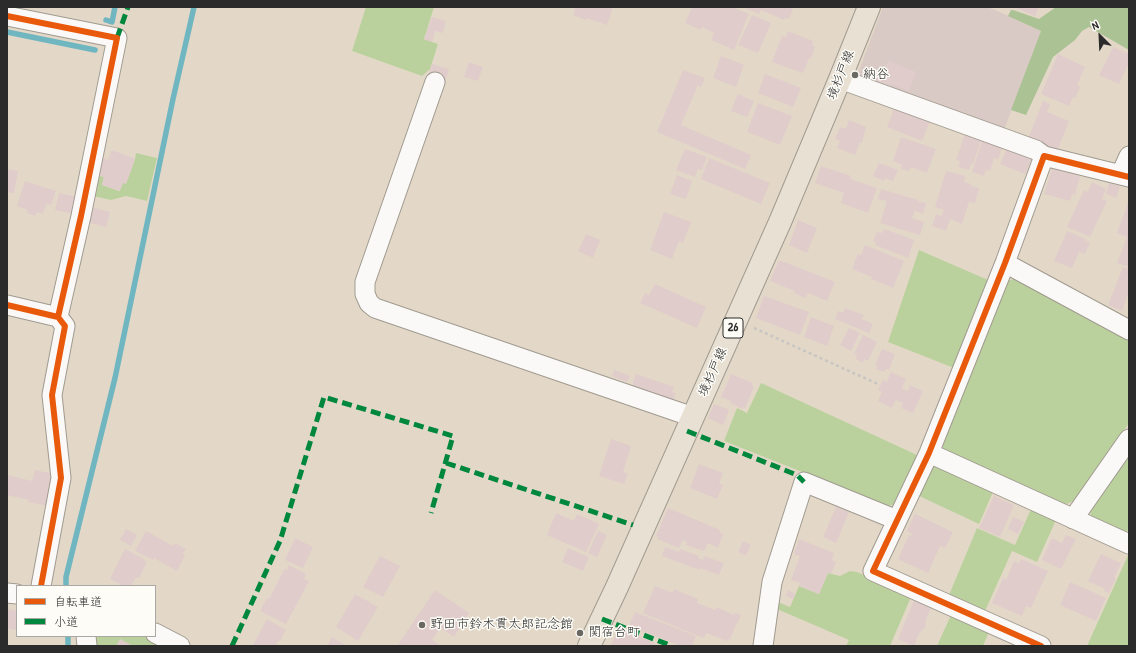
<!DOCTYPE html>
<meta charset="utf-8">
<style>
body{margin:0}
#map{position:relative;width:1136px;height:653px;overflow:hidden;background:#e3d8c7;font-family:"Patrick Hand","Klee One",sans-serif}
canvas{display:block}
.frame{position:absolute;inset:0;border:8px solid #2b2b2b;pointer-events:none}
.legend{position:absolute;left:16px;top:585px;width:140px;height:52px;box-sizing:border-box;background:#fdfcf7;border:1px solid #a9a8a5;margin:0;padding:5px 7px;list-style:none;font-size:12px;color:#2b2b2b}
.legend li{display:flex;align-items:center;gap:8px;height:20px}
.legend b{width:20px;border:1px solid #a9a8a5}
.north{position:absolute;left:1080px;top:16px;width:40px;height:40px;-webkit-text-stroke:3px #fdfcf7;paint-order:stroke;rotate:336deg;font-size:11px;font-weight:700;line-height:16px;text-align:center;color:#2b2b2b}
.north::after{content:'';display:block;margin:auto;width:14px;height:18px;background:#2b2b2b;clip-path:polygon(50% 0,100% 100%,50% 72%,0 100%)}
</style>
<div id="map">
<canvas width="1136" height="653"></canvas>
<div class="frame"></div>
<ul class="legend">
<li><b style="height:5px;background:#e8590c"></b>自転車道</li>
<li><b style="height:5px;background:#00873e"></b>小道</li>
</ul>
<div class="north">N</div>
</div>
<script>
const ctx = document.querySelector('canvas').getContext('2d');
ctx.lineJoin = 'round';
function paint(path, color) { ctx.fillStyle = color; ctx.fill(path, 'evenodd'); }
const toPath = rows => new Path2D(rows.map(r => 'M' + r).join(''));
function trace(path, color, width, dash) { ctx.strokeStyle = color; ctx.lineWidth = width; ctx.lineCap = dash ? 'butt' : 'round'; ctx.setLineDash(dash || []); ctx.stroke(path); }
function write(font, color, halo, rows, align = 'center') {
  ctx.font = font + ' "Patrick Hand","Klee One",sans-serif'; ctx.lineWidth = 3; ctx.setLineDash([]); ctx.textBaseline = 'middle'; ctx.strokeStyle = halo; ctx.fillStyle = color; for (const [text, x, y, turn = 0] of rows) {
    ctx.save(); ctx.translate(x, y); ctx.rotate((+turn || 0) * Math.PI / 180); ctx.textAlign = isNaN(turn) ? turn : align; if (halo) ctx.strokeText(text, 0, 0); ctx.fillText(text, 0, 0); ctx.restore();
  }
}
paint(toPath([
 [883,7,987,7,1002,13,1041,31,1003,133,855,81]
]), '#dacac5');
paint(toPath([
 [366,7,434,7,424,39,438,44,430,69,422,76,352,51],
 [136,153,157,158,147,201,126,196,111,200,93,196,96,175,104,177,102,185,119,191,123,183,126,183,135,159],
 [919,250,988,280,954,368,888,342],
 [1014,279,1129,340,1129,423,1074,501,1064,505,944,450,941,443,1006,281],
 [761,383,917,455,895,504,888,506,724,441,737,408,747,413],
 [1129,455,1129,528,1126,533,1091,517,1090,509],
 [937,465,993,492,979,524,917,495,929,468],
 [1031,509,1056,520,1037,562,1012,551,985,611,949,595,977,528,1015,545],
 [1129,553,1129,646,1087,646],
 [850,571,857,572,911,597,890,646,846,646,849,640,777,609,778,602,790,607,799,586,819,594,828,573,840,576],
 [951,615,989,632,983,646,937,646],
 [90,636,143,636,161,646,91,646]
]), '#bbd19d');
paint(toPath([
 [1056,7,1129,7,1129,50,1089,27,1082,31,1075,40,1053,57,1026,115,1011,110,1041,31,1008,16,1011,10,1013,10,1039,19]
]), '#aac294');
trace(toPath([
 [106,20,112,22,115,7],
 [7,32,95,50],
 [66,586,66,577,115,378,173,99,194,7],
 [68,636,68,646]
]), '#70b6c1', 5.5);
paint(toPath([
 [572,7,613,7,607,25,587,18,586,20,573,15,575,8],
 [692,7,732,7,749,14,734,50,711,40,714,33,702,27,701,30,685,23],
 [743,7,789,7,793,9,789,19,785,18,784,20,761,10,759,14],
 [1014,7,1039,7,1035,16],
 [752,15,771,23,758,53,738,45],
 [432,17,446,21,443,33,435,31,432,42,424,39],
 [788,31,813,41,812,45,815,47,811,58,809,58,803,73,772,62,782,36,786,37],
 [1113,47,1129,54,1129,63,1119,84,1099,75],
 [1058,54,1085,67,1077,85,1080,87,1075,98,1073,97,1069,106,1041,94],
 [721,56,744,65,736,87,713,78],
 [888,61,916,72,909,91,890,84,889,87,882,84,886,72,884,71],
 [469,62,483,67,478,81,464,77],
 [432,64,449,69,444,85,426,80],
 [868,67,885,75,880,87,863,80],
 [683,70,705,78,701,87,698,85,681,125,751,155,745,169,657,132],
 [765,74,801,88,793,107,758,93],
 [738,94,754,101,747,117,731,111],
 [1043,101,1050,104,1047,112,1069,121,1057,151,1028,139],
 [758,103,792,116,780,145,747,132],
 [895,107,930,121,922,141,887,127],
 [849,120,866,127,862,143,860,142,855,155,837,148,840,141,835,139,840,127,846,129],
 [965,134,981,140,973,164,971,164,969,170,958,167,960,161,956,160],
 [901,137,936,149,927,173,911,167,909,171,901,169,902,165,893,161],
 [982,141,1002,147,998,160,994,158,990,171,986,170,984,176,972,172],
 [1008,146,1033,156,1025,174,1000,164],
 [685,149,707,157,702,170,698,169,695,177,676,170],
 [112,150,135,159,126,184,123,183,120,191,102,185,104,177,96,175,103,158,108,160],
 [709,158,770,183,761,204,701,179],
 [879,163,898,170,893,181,885,178,884,181,873,176],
 [821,166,851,176,850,179,877,188,868,213,841,203,844,193,815,183],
 [7,169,18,171,14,193,7,192],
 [1052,169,1080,176,1075,195,1072,194,1070,201,1044,194],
 [946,171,965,176,964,182,971,184,971,186,979,188,975,203,969,202,962,224,950,219,946,231,932,226,936,214,941,216,944,210,935,207],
 [677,175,692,181,686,199,670,194],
 [25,181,56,191,51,205,46,204,43,214,37,212,35,216,27,213,28,210,17,206],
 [1092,182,1106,189,1102,199,1107,201,1090,237,1067,227,1084,190,1088,192],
 [1109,183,1120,186,1116,198,1106,194],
 [881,189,918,200,918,201,926,203,923,214,915,211,912,218,924,222,920,235,880,223,887,201,878,199],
 [59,193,77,197,74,214,55,210],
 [1129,200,1129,267,1117,263,1127,237,1117,233],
 [91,207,110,212,106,227,87,222],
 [664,212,691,222,683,243,679,241,672,259,650,250],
 [798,220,817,228,807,253,789,245],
 [884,229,914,240,908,258,875,245,876,242,873,241,877,232,882,233],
 [1067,231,1086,239,1085,241,1090,242,1085,254,1079,252,1072,268,1054,261],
 [586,234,600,240,593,258,578,251],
 [865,245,904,261,893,288,871,279,872,277,852,269,858,254,861,255],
 [779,260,835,282,827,301,808,293,805,298,794,293,795,291,770,281],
 [1123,267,1129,269,1129,291,1122,311,1108,305],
 [655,284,706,307,697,328,640,303,645,293,649,295],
 [764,296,809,312,800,335,756,318],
 [845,308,864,315,862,319,873,324,869,333,835,319,838,311,843,313],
 [811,317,834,326,827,346,804,337],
 [849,328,860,333,851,351,840,345],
 [863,335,877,342,868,361,864,359,863,363,856,359,857,355,854,354],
 [882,349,895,354,889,370,886,369,884,372,876,369,878,366,875,365],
 [614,370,630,376,627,382,612,376],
 [891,372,906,379,902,388,908,391,910,385,923,391,913,413,901,408,903,403,896,400,892,408,878,401,882,392,878,390,883,380,887,382],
 [636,374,674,387,672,392,676,393,673,401,631,389],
 [731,374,753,383,752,386,754,387,745,408,743,407,743,409,730,403,731,401,721,397],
 [714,404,729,410,723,425,708,418],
 [611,439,631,446,623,472,628,474,624,484,599,476],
 [699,464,723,473,719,483,723,485,717,499,690,488],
 [35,470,54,474,47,506,28,502,29,500,7,495,7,475,32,481],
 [994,496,1014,505,1000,537,979,528],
 [836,507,849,512,836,543,823,537],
 [668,508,720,530,719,532,723,534,718,548,708,543,704,551,686,545,687,542,683,540,679,548,657,539,658,537,656,536],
 [556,513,574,521,577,514,599,524,586,552,547,535],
 [915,514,953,532,945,548,940,546,928,573,898,559,909,535,911,536,912,534,907,531],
 [1013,517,1024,522,1018,534,1008,529],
 [126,529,137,535,131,546,120,540],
 [146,531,173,546,175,543,186,549,183,553,185,555,177,571,154,558,153,560,135,551],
 [598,531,607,535,597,557,588,553],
 [1066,535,1076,539,1061,569,1042,560,1052,538,1062,543],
 [295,538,313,547,303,568,285,560],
 [799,539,834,553,832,560,836,562,831,574,828,573,819,594,799,586,800,583,791,580,800,556,794,554],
 [743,541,751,545,746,556,738,552],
 [665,547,679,552,680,549,699,556,698,558,703,560,704,556,724,563,719,575,700,568,699,570,662,556],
 [568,548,589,557,583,571,562,562],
 [125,549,144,559,144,560,147,562,139,578,136,577,131,586,124,586,110,579],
 [1101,554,1121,563,1114,578,1116,578,1109,593,1104,591,1105,589,1088,581],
 [380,556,400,566,383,597,363,587],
 [1021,559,1048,571,1031,608,1026,606,1022,616,992,603,1003,578,1006,580,1014,561,1019,563],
 [289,565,306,574,304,579,309,581,286,624,260,611,267,598,269,599,285,568,287,570],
 [1070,582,1106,598,1096,621,1060,605],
 [655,586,673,593,674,589,698,599,697,603,715,610,717,607,734,615,735,613,741,615,738,623,737,622,730,640,728,639,727,641,706,633,704,638,698,636,643,613],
 [435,590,469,613,454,637,440,628,432,640,441,646,397,646],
 [788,590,795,594,793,599,786,596],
 [355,594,378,607,358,641,336,627],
 [914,600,931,608,926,620,925,628,919,633,914,646,898,639],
 [7,609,17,611,17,630,7,628],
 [635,612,696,636,692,646,681,646,629,626],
 [267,619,286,630,280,641,279,640,275,646,255,646,253,645],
 [619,628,655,643,653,646,612,646,611,645],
 [332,637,347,646,327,646],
 [120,639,133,646,118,646,117,645]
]), '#e0cccb');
const minor = toPath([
 [7,16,117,38,81,216,58,317],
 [840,79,1036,150,1044,156,1129,177],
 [435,82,365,282,365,294,369,303,375,308,693,417],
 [1121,174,1129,156],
 [1005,263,1129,330],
 [7,305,58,317,65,326,52,395,61,478,41,586],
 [929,453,1129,544],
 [1073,519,1129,439],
 [7,593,17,594],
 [155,633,180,646],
 [86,636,87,646],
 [763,646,772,582,804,482,897,520],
 [1041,646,873,571,929,453,1005,263,1044,156]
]);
const major = toPath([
 [589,646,617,587,780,222,840,79,869,7]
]);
trace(minor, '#a09a90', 21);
trace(major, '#a09a90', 24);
trace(toPath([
 [754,328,880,385]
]), '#c8c5c2', 2.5, [3, 3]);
trace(minor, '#fbf9f7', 19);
trace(major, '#e8e0d3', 22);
trace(toPath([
 [117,38,128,7],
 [687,431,797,475,804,482],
 [446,463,633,525],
 [602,619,672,646],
 [232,646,280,541,324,397,453,436,431,513]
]), '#00873e', 5, [10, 5]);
trace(toPath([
 [7,16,117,38,81,216,58,317],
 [7,305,58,317,65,326,52,395,61,478,41,586],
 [1041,646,873,571,929,453,1005,263,1044,156,1129,177]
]), '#e8590c', 6);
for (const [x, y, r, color] of [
 [855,75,4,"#6b6862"],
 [422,625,4,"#6b6862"],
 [580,633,4,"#6b6862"]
]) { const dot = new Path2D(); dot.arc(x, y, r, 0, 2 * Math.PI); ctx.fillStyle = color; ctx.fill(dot); trace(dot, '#fdfcf7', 1.5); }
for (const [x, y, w] of [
 [733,328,20]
]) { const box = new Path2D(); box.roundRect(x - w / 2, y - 10, w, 20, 3); ctx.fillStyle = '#fdfcf7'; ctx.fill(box); trace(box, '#2b2b2b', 1); }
write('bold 12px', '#2b2b2b', null, [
 ["26",733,328]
]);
write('13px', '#2b2b2b', '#fdfcf7', [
 ["境杉戸線",841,75,-68],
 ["境杉戸線",713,372,-66]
]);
write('13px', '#2b2b2b', '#fdfcf7', [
 ["納谷",863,75],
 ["野田市鈴木貫太郎記念館",430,625],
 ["関宿台町",588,633]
], 'left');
</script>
